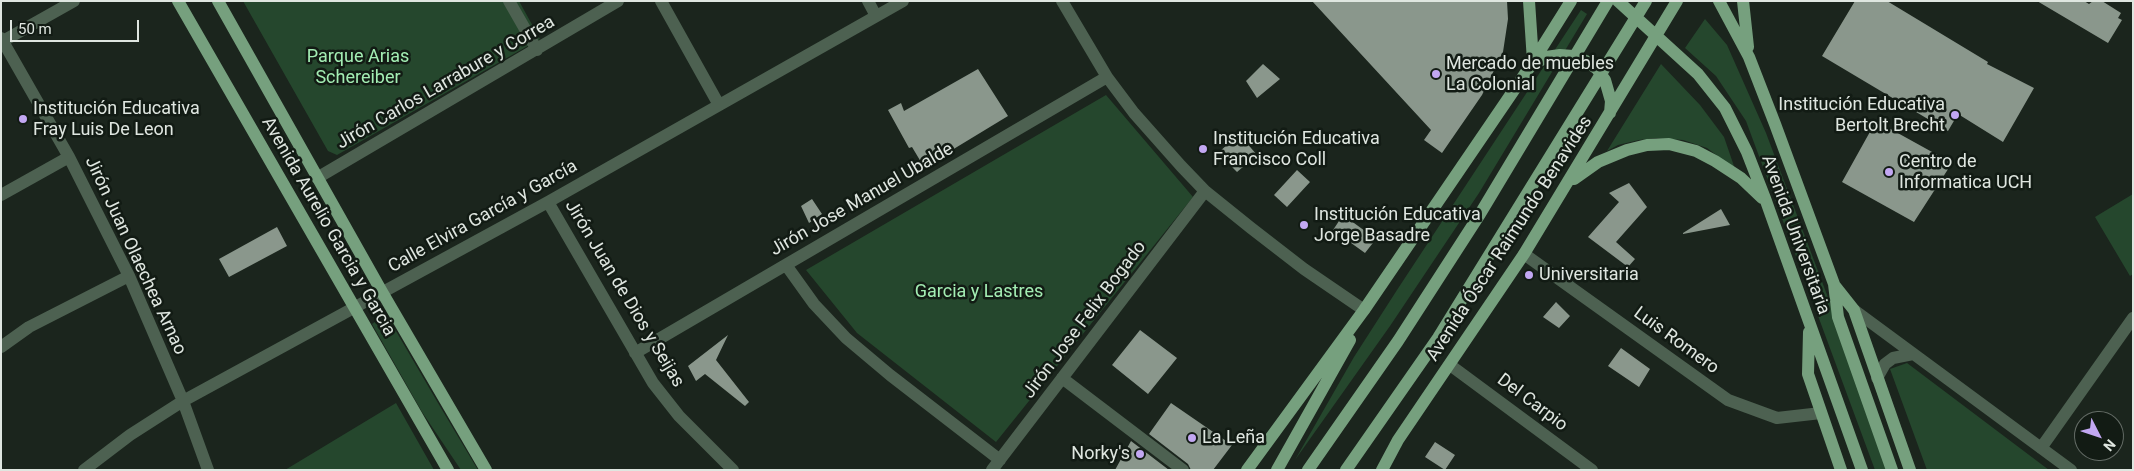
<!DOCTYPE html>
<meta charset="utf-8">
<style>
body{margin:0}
#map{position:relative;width:2134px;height:471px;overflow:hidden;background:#1b251d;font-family:Roboto,sans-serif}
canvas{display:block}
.frame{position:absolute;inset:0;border:2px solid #dfe6e0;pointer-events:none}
.north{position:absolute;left:2074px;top:411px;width:50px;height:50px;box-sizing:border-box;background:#121b14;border:1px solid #646c66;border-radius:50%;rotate:131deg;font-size:14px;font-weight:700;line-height:20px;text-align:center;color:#dfe6e0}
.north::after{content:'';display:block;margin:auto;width:18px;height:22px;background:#c2a7f2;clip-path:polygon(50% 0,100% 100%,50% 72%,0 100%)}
.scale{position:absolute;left:10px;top:20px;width:129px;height:22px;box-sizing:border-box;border:2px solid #dfe6e0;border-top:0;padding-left:6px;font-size:15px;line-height:18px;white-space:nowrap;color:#dfe6e0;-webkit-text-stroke:4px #121b14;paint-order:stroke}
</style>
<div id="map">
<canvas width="2134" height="471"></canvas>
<div class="frame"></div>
<div class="north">N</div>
<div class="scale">50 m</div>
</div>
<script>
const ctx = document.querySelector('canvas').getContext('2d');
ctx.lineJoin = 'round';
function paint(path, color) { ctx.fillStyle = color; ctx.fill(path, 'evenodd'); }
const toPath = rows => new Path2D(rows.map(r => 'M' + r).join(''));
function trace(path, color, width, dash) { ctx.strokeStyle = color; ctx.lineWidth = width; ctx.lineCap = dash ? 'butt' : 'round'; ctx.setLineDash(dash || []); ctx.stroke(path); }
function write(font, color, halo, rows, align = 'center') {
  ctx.font = font + ' Roboto,sans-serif'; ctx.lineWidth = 5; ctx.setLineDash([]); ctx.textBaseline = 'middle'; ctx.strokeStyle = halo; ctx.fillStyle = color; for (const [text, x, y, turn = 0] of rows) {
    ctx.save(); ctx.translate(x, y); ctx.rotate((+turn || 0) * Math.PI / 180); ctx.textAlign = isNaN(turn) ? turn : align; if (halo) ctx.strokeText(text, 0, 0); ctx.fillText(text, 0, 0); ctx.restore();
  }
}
paint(toPath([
 [243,1,519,1,540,39,337,155,328,151],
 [1581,10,1587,14,1479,193,1390,326,1295,460,1354,357,1397,290],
 [1705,19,1727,45,1766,133,1893,470,1875,470,1746,121,1716,76,1685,48],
 [1661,64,1700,105,1724,137,1735,169,1707,148,1683,140,1656,138,1639,140,1618,145,1607,151],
 [1106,95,1193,197,996,442,857,333,806,270],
 [2133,194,2133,274,2130,276,2095,217],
 [386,314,438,403,478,470,461,470,422,412,372,324],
 [1907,363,2049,470,1927,470,1890,369],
 [396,403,434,470,285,470]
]), '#25472d');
paint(toPath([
 [1312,1,1507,1,1508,19,1503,52,1482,95,1442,153,1424,140,1431,130],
 [1855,1,1887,1,1988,62,1987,64,2034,88,2003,142,1958,114,1948,131,1822,56],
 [2037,1,2084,1,2089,4,2093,1,2102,1,2121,13,2118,18,2122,20,2108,43],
 [1263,64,1280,79,1257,98,1246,81],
 [978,69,1008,116,924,167,912,147,909,148,888,110,901,103,904,111],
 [1876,121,1952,163,1914,222,1842,182],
 [1239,134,1257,155,1237,172,1218,153],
 [1297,170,1310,182,1287,207,1274,195],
 [1629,183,1647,207,1616,242,1635,259,1628,267,1588,237,1619,202,1609,193],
 [812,199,822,214,809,223,801,206],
 [1721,209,1730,225,1683,234,1683,233],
 [1343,215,1376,239,1365,253,1333,230],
 [277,227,287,246,229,277,219,259],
 [1556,302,1570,316,1559,328,1543,317],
 [1140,330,1177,358,1148,394,1112,365],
 [728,335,716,360,749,402,745,406,705,374,696,381,688,366],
 [1621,348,1650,369,1639,387,1608,366],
 [1171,403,1232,445,1213,470,1191,470,1188,464,1149,434],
 [1131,441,1169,470,1115,470],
 [1435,442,1455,455,1445,470,1425,457]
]), '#8a978c');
trace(toPath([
 [509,1,537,50],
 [661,1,719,105],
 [868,1,876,16],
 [1062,1,1107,77,1134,113,1181,166,1205,191,1251,228,1304,269,1364,310],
 [1,38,69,157,129,276,183,401,208,470],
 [3,41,74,1],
 [317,178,618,1],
 [1,195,69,157],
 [548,202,653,383,679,416,733,470],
 [1524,254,1728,400,1777,418,1821,413],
 [786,265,814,304,846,338,890,375,1000,460],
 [1854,310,2071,470],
 [1,347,29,327,129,276],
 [635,353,1107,77],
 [1450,365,1592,470],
 [1062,378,1183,470],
 [1877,378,1885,364,1893,358,1913,354],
 [2041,448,2133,318],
 [84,470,130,435,183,401,548,202,903,1],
 [992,470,1205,191]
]), '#4d6151', 12);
trace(toPath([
 [178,1,448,470],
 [218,1,382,292,486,470],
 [1529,1,1533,61],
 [1618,1,1698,74,1725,108,1747,152,1766,201,1862,470],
 [1719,1,1749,57,1775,124,1834,284,1838,317,1892,470],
 [1743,1,1748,47],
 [1531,66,1546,57,1560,55,1573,56,1586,61,1597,69,1605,80,1611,101,1610,113],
 [1574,179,1598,162,1627,150,1647,145,1669,144,1696,151,1715,161,1741,178,1762,198],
 [1835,286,1854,310,1910,470],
 [1809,332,1808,374,1841,470],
 [1247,470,1364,310,1529,68,1571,1],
 [1277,470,1350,340],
 [1308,470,1398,341,1480,214,1608,1],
 [1346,470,1438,338,1646,1],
 [1382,470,1398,440,1524,254,1677,1]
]), '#76a07e', 12);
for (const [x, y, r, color] of [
 [1436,74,5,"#c2a7f2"],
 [1955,115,5,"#c2a7f2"],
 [23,119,5,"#c2a7f2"],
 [1203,149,5,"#c2a7f2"],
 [1889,172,5,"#c2a7f2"],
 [1304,225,5,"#c2a7f2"],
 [1529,275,5,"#c2a7f2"],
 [1192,438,5,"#c2a7f2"],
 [1140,454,5,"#c2a7f2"]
]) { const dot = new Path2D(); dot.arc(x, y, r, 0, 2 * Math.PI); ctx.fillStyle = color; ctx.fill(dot); trace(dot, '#121b14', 2); }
write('18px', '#a3edb3', '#121b14', [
 ["Parque Arias",358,57],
 ["Schereiber",358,78],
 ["Garcia y Lastres",979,292]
]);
write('18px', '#dfe6e0', '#121b14', [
 ["Mercado de muebles",1446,64],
 ["La Colonial",1446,85],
 ["Institución Educativa",1945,105,"right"],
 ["Bertolt Brecht",1945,126,"right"],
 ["Institución Educativa",33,109],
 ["Fray Luis De Leon",33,130],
 ["Institución Educativa",1213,139],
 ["Francisco Coll",1213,160],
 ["Centro de",1899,162],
 ["Informatica UCH",1899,183],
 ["Institución Educativa",1314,215],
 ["Jorge Basadre",1314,236],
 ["Universitaria",1539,275],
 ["La Leña",1202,438],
 ["Norky's",1130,454,"right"]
], 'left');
write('18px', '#dfe6e0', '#121b14', [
 ["Jirón Carlos Larrabure y Correa",446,83,-30],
 ["Jirón Jose Manuel Ubalde",862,200,-30],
 ["Calle Elvira García y García",483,217,-29],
 ["Avenida Aurelio Garcia y Garcia",328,227,60],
 ["Avenida Universitaria",1795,235,70],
 ["Avenida Óscar Raimundo Benavides",1510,239,-57],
 ["Jirón Juan Olaechea Arnao",135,256,65],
 ["Jirón Juan de Dios y Seijas",624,294,59],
 ["Jirón Jose Felix Bogado",1085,320,-53],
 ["Luis Romero",1676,341,36],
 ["Del Carpio",1532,403,37]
]);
</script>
